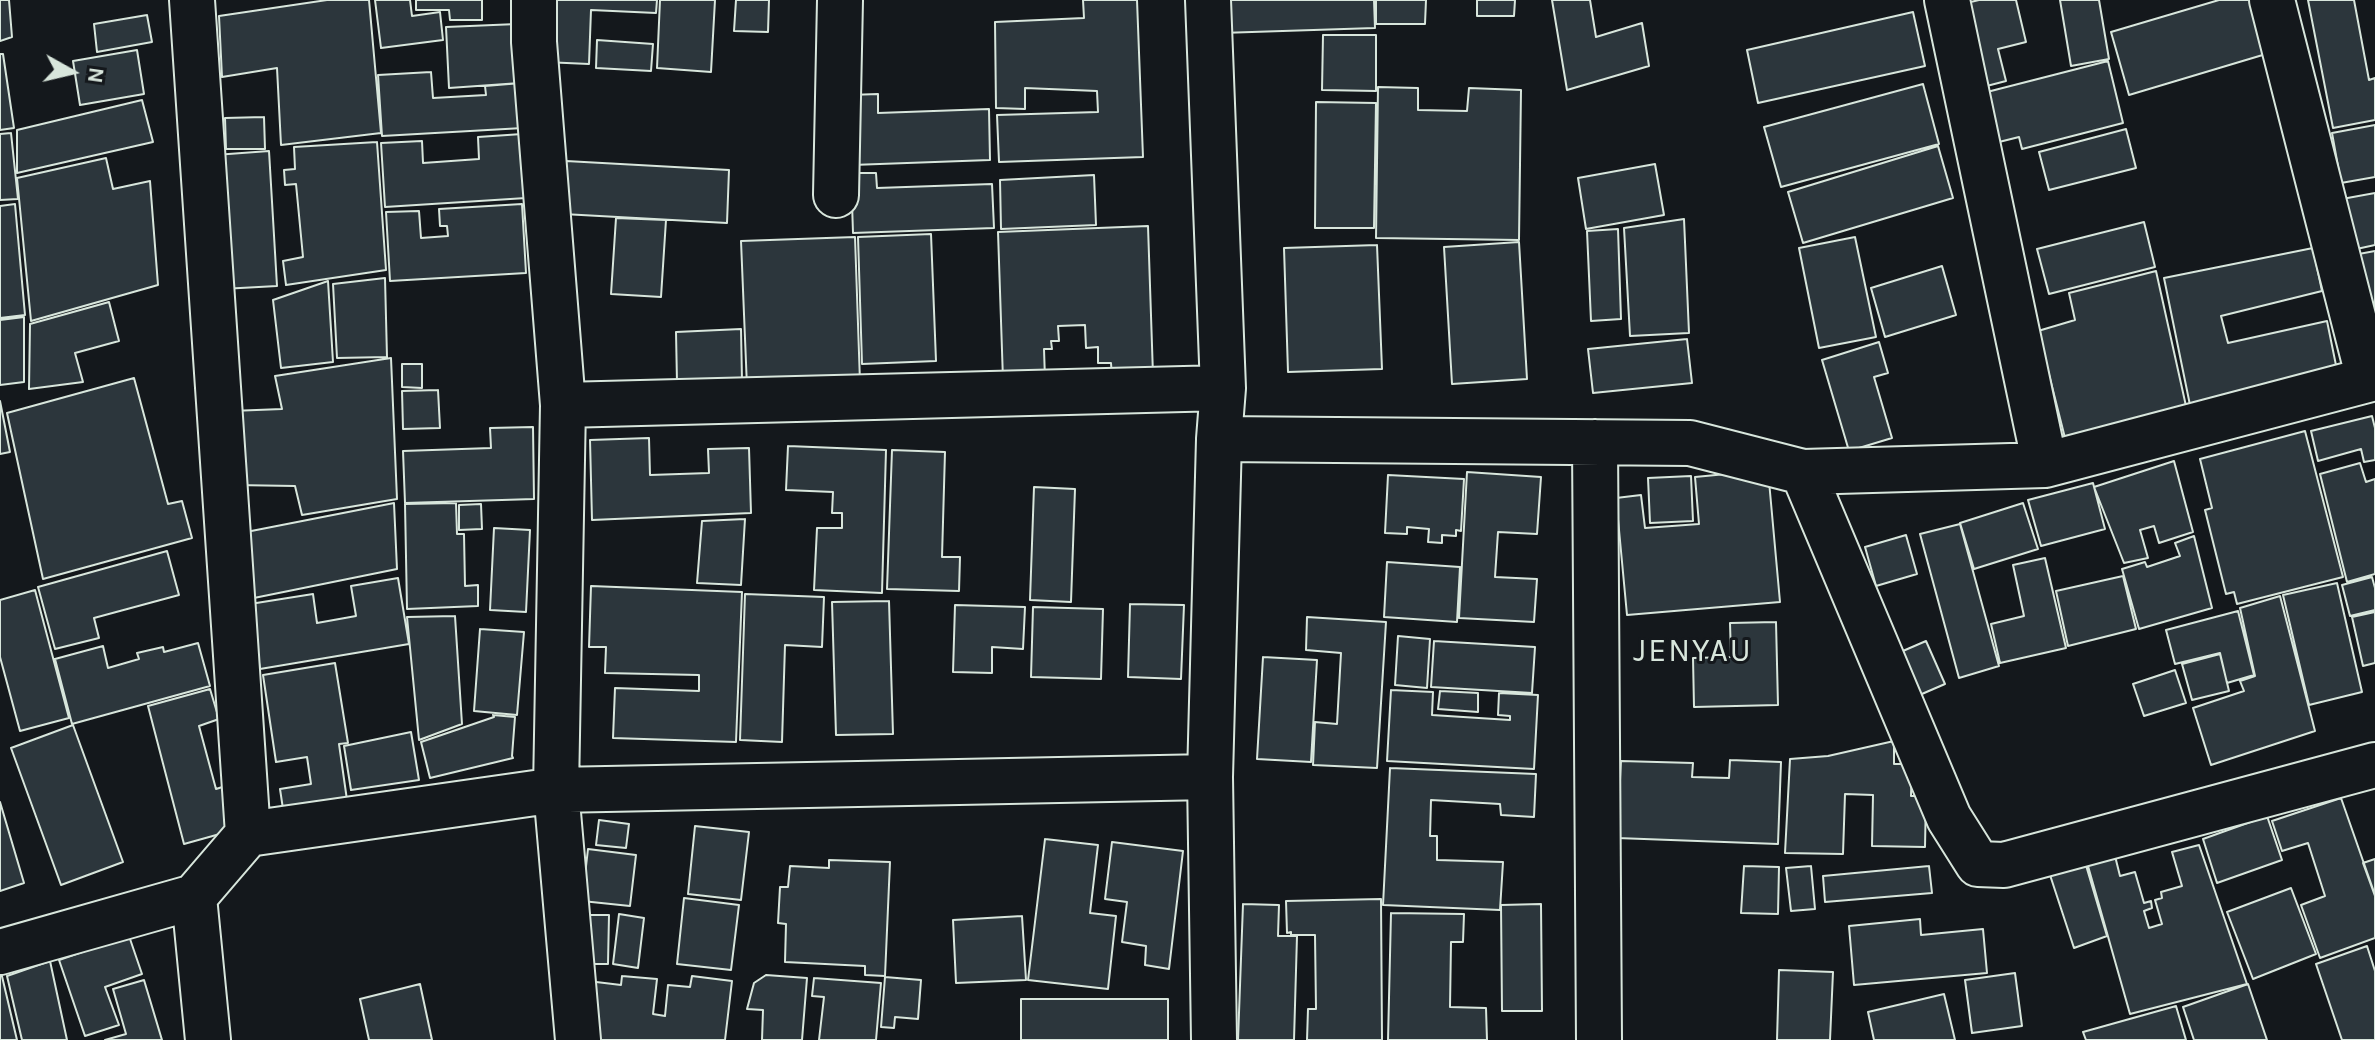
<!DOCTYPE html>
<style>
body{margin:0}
#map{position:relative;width:2375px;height:1040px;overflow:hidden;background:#14181c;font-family:Karla,sans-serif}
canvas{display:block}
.north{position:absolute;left:32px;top:32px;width:80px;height:80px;-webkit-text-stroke:6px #14181c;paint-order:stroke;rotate:98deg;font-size:22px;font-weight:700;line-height:32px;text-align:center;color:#d8e6dc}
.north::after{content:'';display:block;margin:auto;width:28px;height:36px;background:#d8e6dc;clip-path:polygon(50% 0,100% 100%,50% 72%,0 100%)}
</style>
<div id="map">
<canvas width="2375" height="1040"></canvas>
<div class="north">N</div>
</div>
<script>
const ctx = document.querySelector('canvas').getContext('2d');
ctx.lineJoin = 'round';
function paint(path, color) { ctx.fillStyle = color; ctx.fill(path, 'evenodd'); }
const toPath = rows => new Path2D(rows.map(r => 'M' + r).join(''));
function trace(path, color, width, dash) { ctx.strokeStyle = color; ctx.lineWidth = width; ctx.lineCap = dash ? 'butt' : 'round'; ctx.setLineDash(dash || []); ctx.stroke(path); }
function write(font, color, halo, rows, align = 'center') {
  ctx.font = font + ' Karla,sans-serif'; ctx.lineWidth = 6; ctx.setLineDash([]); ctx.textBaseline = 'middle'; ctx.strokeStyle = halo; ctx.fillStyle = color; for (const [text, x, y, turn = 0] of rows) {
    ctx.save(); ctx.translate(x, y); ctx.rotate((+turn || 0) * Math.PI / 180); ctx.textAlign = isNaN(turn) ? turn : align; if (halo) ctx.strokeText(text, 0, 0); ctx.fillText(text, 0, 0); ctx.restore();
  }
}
const building = toPath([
 [0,0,9,0,12,37,0,41,0,0],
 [327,0,369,0,381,133,281,145,277,68,222,77,219,16,327,0],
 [375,0,410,0,412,16,440,12,443,40,381,48,375,0],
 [416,0,482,0,482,20,450,20,449,10,416,10,416,0],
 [547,0,657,0,656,13,591,10,589,64,544,62,547,0],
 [660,0,715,0,711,72,657,68,660,0],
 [736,0,769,0,768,32,734,31,736,0],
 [1083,0,1137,0,1143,157,999,162,997,115,1098,112,1097,91,1025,88,1025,109,996,108,995,22,1084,18,1083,0],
 [1220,0,1374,0,1375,28,1221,33,1220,0],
 [1376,0,1426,0,1425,24,1376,24,1376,0],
 [1477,0,1515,0,1514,16,1477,16,1477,0],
 [1552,0,1590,0,1596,37,1642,23,1649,66,1567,90,1552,0],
 [1979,0,2016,0,2026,42,1998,49,2006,81,1979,88,1958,5,1979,0],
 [2060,0,2099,0,2109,59,2071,66,2060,0],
 [2219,0,2250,0,2266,54,2129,95,2111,32,2219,0],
 [2308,0,2354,0,2369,80,2375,78,2375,120,2333,128,2308,0],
 [1913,12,1925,66,1758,103,1747,50,1913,12],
 [147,15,152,42,97,52,94,24,147,15],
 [517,24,520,83,449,88,446,27,517,24],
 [1323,35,1376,35,1376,91,1322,90,1323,35],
 [597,40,653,44,651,71,596,68,597,40],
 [137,50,144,94,80,105,73,61,137,50],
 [0,54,3,54,14,128,0,130,0,54],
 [2108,61,2123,123,2022,149,2019,137,1999,142,1987,92,2108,61],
 [431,72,433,98,486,95,485,86,521,83,523,128,382,136,378,75,431,72],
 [1923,84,1939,144,1781,187,1764,127,1923,84],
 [1378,87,1418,88,1418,110,1467,111,1469,88,1521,90,1519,240,1376,238,1378,87],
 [878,94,878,113,989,109,990,160,852,165,849,95,878,94],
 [142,100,153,142,17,173,17,130,142,100],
 [1316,102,1376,103,1374,228,1315,228,1316,102],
 [264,117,265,149,226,149,225,118,264,117],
 [2375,125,2375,177,2341,183,2332,133,2375,125],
 [2126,129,2136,168,2049,190,2039,152,2126,129],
 [11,133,18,199,0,200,0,134,11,133],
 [522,134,526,198,385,207,381,143,422,141,423,163,479,159,478,137,522,134],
 [377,142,386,270,286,285,283,261,303,257,296,184,285,185,284,170,295,169,294,147,377,142],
 [1938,146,1953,198,1803,243,1788,192,1938,146],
 [269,151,277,286,222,289,215,155,269,151],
 [106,158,113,189,150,181,158,285,31,321,17,178,106,158],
 [566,161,729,170,727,223,563,214,566,161],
 [1655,164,1664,215,1586,229,1578,178,1655,164],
 [851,173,876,173,877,188,992,184,994,228,853,233,851,173],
 [1094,175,1096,225,1001,229,1000,180,1094,175],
 [2375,193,2375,245,2352,250,2342,199,2375,193],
 [15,204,25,315,0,318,0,206,15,204],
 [522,204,526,273,390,281,386,212,419,211,421,238,448,236,447,226,440,226,439,209,522,204],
 [616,218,666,220,661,297,611,294,616,218],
 [1684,219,1689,333,1630,336,1624,228,1684,219],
 [2144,222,2155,267,2049,294,2037,249,2144,222],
 [1148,226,1153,375,1112,377,1111,363,1098,363,1098,347,1086,348,1085,325,1058,326,1059,341,1051,341,1052,349,1044,349,1045,379,1003,380,998,232,1148,226],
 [1618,229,1621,319,1591,321,1587,231,1618,229],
 [931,234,936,361,862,364,858,237,931,234],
 [855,237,860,382,747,387,741,241,855,237],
 [1855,237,1876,337,1819,348,1799,248,1855,237],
 [1519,242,1527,379,1452,384,1444,247,1519,242],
 [1377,245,1382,369,1288,372,1284,248,1377,245],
 [2313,248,2322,291,2221,316,2228,343,2327,321,2339,380,2191,410,2164,278,2313,248],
 [2375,251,2375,350,2348,256,2375,251],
 [1942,266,1956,315,1885,337,1871,288,1942,266],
 [2156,271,2186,406,2065,438,2038,331,2075,320,2069,293,2156,271],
 [385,278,387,357,337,358,333,284,385,278],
 [328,281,333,362,281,368,273,300,328,281],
 [109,302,119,341,75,353,83,382,29,389,30,324,109,302],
 [24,317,24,382,0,385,0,320,24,317],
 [741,329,742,381,677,383,676,332,741,329],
 [1687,339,1692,383,1593,393,1588,349,1687,339],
 [1879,342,1888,373,1874,377,1892,438,1849,451,1822,360,1879,342],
 [391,358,397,499,302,515,295,486,234,485,231,411,282,409,275,376,391,358],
 [402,364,422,364,422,388,402,387,402,364],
 [134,378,168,504,182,501,192,538,43,579,7,413,134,378],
 [438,390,440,428,403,429,402,391,438,390],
 [0,401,10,452,0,454,0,401],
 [2372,416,2375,428,2375,460,2364,462,2361,449,2318,461,2311,431,2372,416],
 [533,427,534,499,405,503,403,451,491,448,490,428,533,427],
 [2305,431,2343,577,2237,604,2234,592,2226,594,2205,510,2212,508,2200,459,2305,431],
 [649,438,650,475,709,473,708,449,749,448,751,513,592,520,590,440,649,438],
 [788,446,886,450,882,593,814,590,817,528,842,528,842,513,832,513,833,492,786,490,788,446],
 [892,450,945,452,942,557,960,557,959,591,887,589,892,450],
 [2174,461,2193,532,2159,543,2154,526,2140,530,2148,558,2124,563,2094,487,2174,461],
 [2360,463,2366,482,2375,479,2375,574,2347,582,2320,474,2360,463],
 [1768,470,1780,602,1627,615,1616,498,1641,495,1645,528,1699,524,1695,477,1768,470],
 [1467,472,1541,477,1537,534,1498,532,1495,577,1537,579,1534,622,1459,618,1467,472],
 [1388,475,1464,479,1461,531,1456,530,1456,536,1442,535,1442,543,1428,542,1429,529,1407,527,1407,534,1385,533,1388,475],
 [1691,476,1693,521,1650,523,1648,478,1691,476],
 [2093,483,2105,529,2041,546,2028,500,2093,483],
 [1034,487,1075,489,1071,602,1030,600,1034,487],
 [394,503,397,569,249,599,236,534,394,503],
 [456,503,457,534,464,534,465,586,478,585,478,606,407,609,405,504,456,503],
 [2023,503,2038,549,1974,569,1960,523,2023,503],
 [481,504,482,529,459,530,459,505,481,504],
 [745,519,741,585,697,583,702,521,745,519],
 [1960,524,1999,666,1959,678,1920,534,1960,524],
 [494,528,530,530,526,612,490,610,494,528],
 [1906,535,1917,574,1876,586,1865,547,1906,535],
 [2194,536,2212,608,2139,629,2122,569,2145,562,2147,567,2180,556,2175,543,2194,536],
 [167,551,179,595,94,618,99,638,55,649,38,587,167,551],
 [2045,558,2066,648,2000,663,1991,624,2024,616,2013,565,2045,558],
 [1387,562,1460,567,1457,622,1384,617,1387,562],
 [2123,576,2136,629,2068,646,2056,591,2123,576],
 [2372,577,2375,588,2375,610,2350,616,2342,585,2372,577],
 [398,578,409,644,260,669,250,604,313,594,317,623,356,616,351,586,398,578],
 [2337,583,2362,692,2309,705,2283,595,2337,583],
 [591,586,742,592,736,742,613,738,615,688,699,691,699,675,605,673,606,647,589,647,591,586],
 [35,590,69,718,20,731,0,657,0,600,35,590],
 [745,594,824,597,822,647,785,645,782,742,740,740,745,594],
 [2280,596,2315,731,2211,765,2193,708,2244,691,2240,681,2255,676,2240,608,2280,596],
 [889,601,893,734,836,735,832,602,889,601],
 [1130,604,1184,605,1181,679,1128,677,1130,604],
 [955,605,1025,607,1023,649,992,647,992,673,953,672,955,605],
 [1033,607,1103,609,1101,679,1031,677,1033,607],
 [2238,611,2254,675,2227,683,2220,653,2175,664,2166,630,2238,611],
 [2375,612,2375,663,2363,666,2352,617,2375,612],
 [455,616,462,724,419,740,407,617,455,616],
 [1307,617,1386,622,1377,768,1313,765,1315,722,1337,724,1341,653,1306,650,1307,617],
 [1776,622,1778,705,1694,707,1693,658,1731,657,1730,623,1776,622],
 [480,629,524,632,517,715,474,711,480,629],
 [1398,636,1430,639,1427,688,1395,685,1398,636],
 [1434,641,1535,647,1532,693,1431,687,1434,641],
 [1926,641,1945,684,1908,700,1889,657,1926,641],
 [198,643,210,686,72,724,55,659,103,646,108,668,139,659,137,653,163,647,164,652,198,643],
 [2220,654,2229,691,2192,700,2182,664,2220,654],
 [1263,657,1317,660,1311,762,1257,759,1263,657],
 [335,663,348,743,339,744,347,800,283,809,280,789,311,784,307,757,276,762,263,675,335,663],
 [2175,670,2186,703,2144,716,2133,684,2175,670],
 [210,689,219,719,199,726,216,789,232,784,240,812,224,817,227,832,184,844,148,706,210,689],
 [1391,690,1433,692,1432,715,1510,720,1510,716,1498,715,1499,693,1538,695,1534,769,1387,761,1391,690],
 [1440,691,1478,693,1478,712,1438,709,1440,691],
 [493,715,515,717,512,756,513,758,430,778,421,742,494,717,493,715],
 [73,725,123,862,61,885,11,748,73,725],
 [411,732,419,780,351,790,344,746,411,732],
 [1894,741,1894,764,1912,764,1911,796,1926,796,1925,847,1872,846,1873,795,1845,794,1843,854,1785,853,1790,759,1828,756,1894,741],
 [1730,760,1781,762,1778,844,1617,838,1621,761,1693,763,1692,777,1729,778,1730,760],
 [1390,768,1536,774,1534,817,1501,815,1500,804,1431,800,1430,836,1437,836,1437,860,1503,862,1500,910,1383,905,1390,768],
 [2341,798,2375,895,2375,938,2320,958,2301,905,2325,896,2308,843,2282,851,2272,821,2341,798],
 [0,802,24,883,0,891,0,802],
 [2267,816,2282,860,2217,883,2203,839,2267,816],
 [599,820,629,824,626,848,596,845,599,820],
 [695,826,749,832,741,900,688,894,695,826],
 [1045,839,1098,845,1090,913,1116,916,1108,989,1028,980,1045,839],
 [1112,842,1183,851,1169,969,1145,965,1146,946,1122,942,1127,902,1105,899,1112,842],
 [2199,845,2247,984,2130,1014,2086,859,2114,852,2120,876,2135,872,2144,903,2151,901,2152,908,2144,911,2149,928,2162,924,2155,900,2162,898,2161,892,2182,886,2172,852,2199,845],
 [588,849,636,855,630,906,582,901,588,849],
 [2375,859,2375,896,2363,863,2375,859],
 [829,860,890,862,885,976,865,975,865,966,785,962,786,924,778,923,780,887,788,887,790,866,829,868,829,860],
 [2085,862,2107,936,2074,948,2050,875,2085,862],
 [1744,866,1779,867,1778,914,1741,913,1744,866],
 [1811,866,1815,909,1791,911,1786,868,1811,866],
 [1929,866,1932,893,1825,902,1823,876,1929,866],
 [2291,888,2316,954,2253,979,2227,912,2291,888],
 [684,898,739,905,731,970,677,964,684,898],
 [1381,899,1382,1040,1307,1040,1308,1009,1316,1009,1315,935,1291,935,1291,932,1287,933,1286,901,1381,899],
 [1243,904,1279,905,1278,936,1297,936,1294,1040,1238,1040,1243,904],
 [1541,904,1542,1011,1502,1011,1501,905,1541,904],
 [1391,913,1464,914,1463,942,1451,942,1450,1007,1486,1008,1487,1040,1388,1040,1391,913],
 [619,914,644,918,638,968,613,964,619,914],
 [586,915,609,915,608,964,584,964,586,915],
 [1022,916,1026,980,956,983,953,920,1022,916],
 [1920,919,1921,935,1983,929,1987,973,1854,985,1849,926,1920,919],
 [129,936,142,974,105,987,119,1025,85,1036,59,960,129,936],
 [2367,946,2375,971,2375,1040,2342,1040,2316,964,2367,946],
 [50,961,67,1040,22,1040,7,976,50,961],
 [1779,970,1833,972,1830,1040,1777,1040,1779,970],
 [0,972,1,972,17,1040,0,1040,0,972],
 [2015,973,2022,1026,1972,1033,1965,980,2015,973],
 [766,975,807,978,802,1040,762,1040,763,1010,747,1009,754,983,766,975],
 [622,976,657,979,653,1014,665,1016,668,985,690,987,692,976,732,981,725,1040,597,1040,588,981,621,985,622,976],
 [885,977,921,980,918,1019,895,1017,894,1028,881,1027,885,977],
 [814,978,881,983,876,1040,819,1040,824,997,812,996,814,978],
 [144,980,162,1040,105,1040,126,1034,113,989,144,980],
 [420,984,432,1040,369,1040,360,999,420,984],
 [2248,984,2267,1040,2194,1040,2183,1007,2248,984],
 [1944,994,1955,1040,1874,1040,1868,1012,1944,994],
 [1021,999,1168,999,1168,1040,1021,1040,1021,999],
 [2176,1006,2186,1040,2086,1040,2083,1032,2176,1006]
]);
paint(building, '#2c363c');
trace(building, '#d8e6dc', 2);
const minor = toPath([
 [192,0,248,834],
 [534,0,534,42,563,405,556,790,578,1040],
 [1208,0,1223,388,1219,439,1210,777,1214,1040],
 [1947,0,2045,465],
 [2272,0,2369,379],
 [836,195,840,0],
 [563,405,1223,388],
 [1219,439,1690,443,1803,472,2045,465,2375,378],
 [1595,442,1599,1040],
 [1803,472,1949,818,1978,864,2004,865,2375,765],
 [194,897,208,1040],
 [0,952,194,897,248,834,556,790,1210,777]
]);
trace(minor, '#d8e6dc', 48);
trace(minor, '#14181c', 44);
ctx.letterSpacing = '2px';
write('32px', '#d8e6dc', '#14181c', [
 ["JENYAU",1693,652]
]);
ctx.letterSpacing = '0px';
</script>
